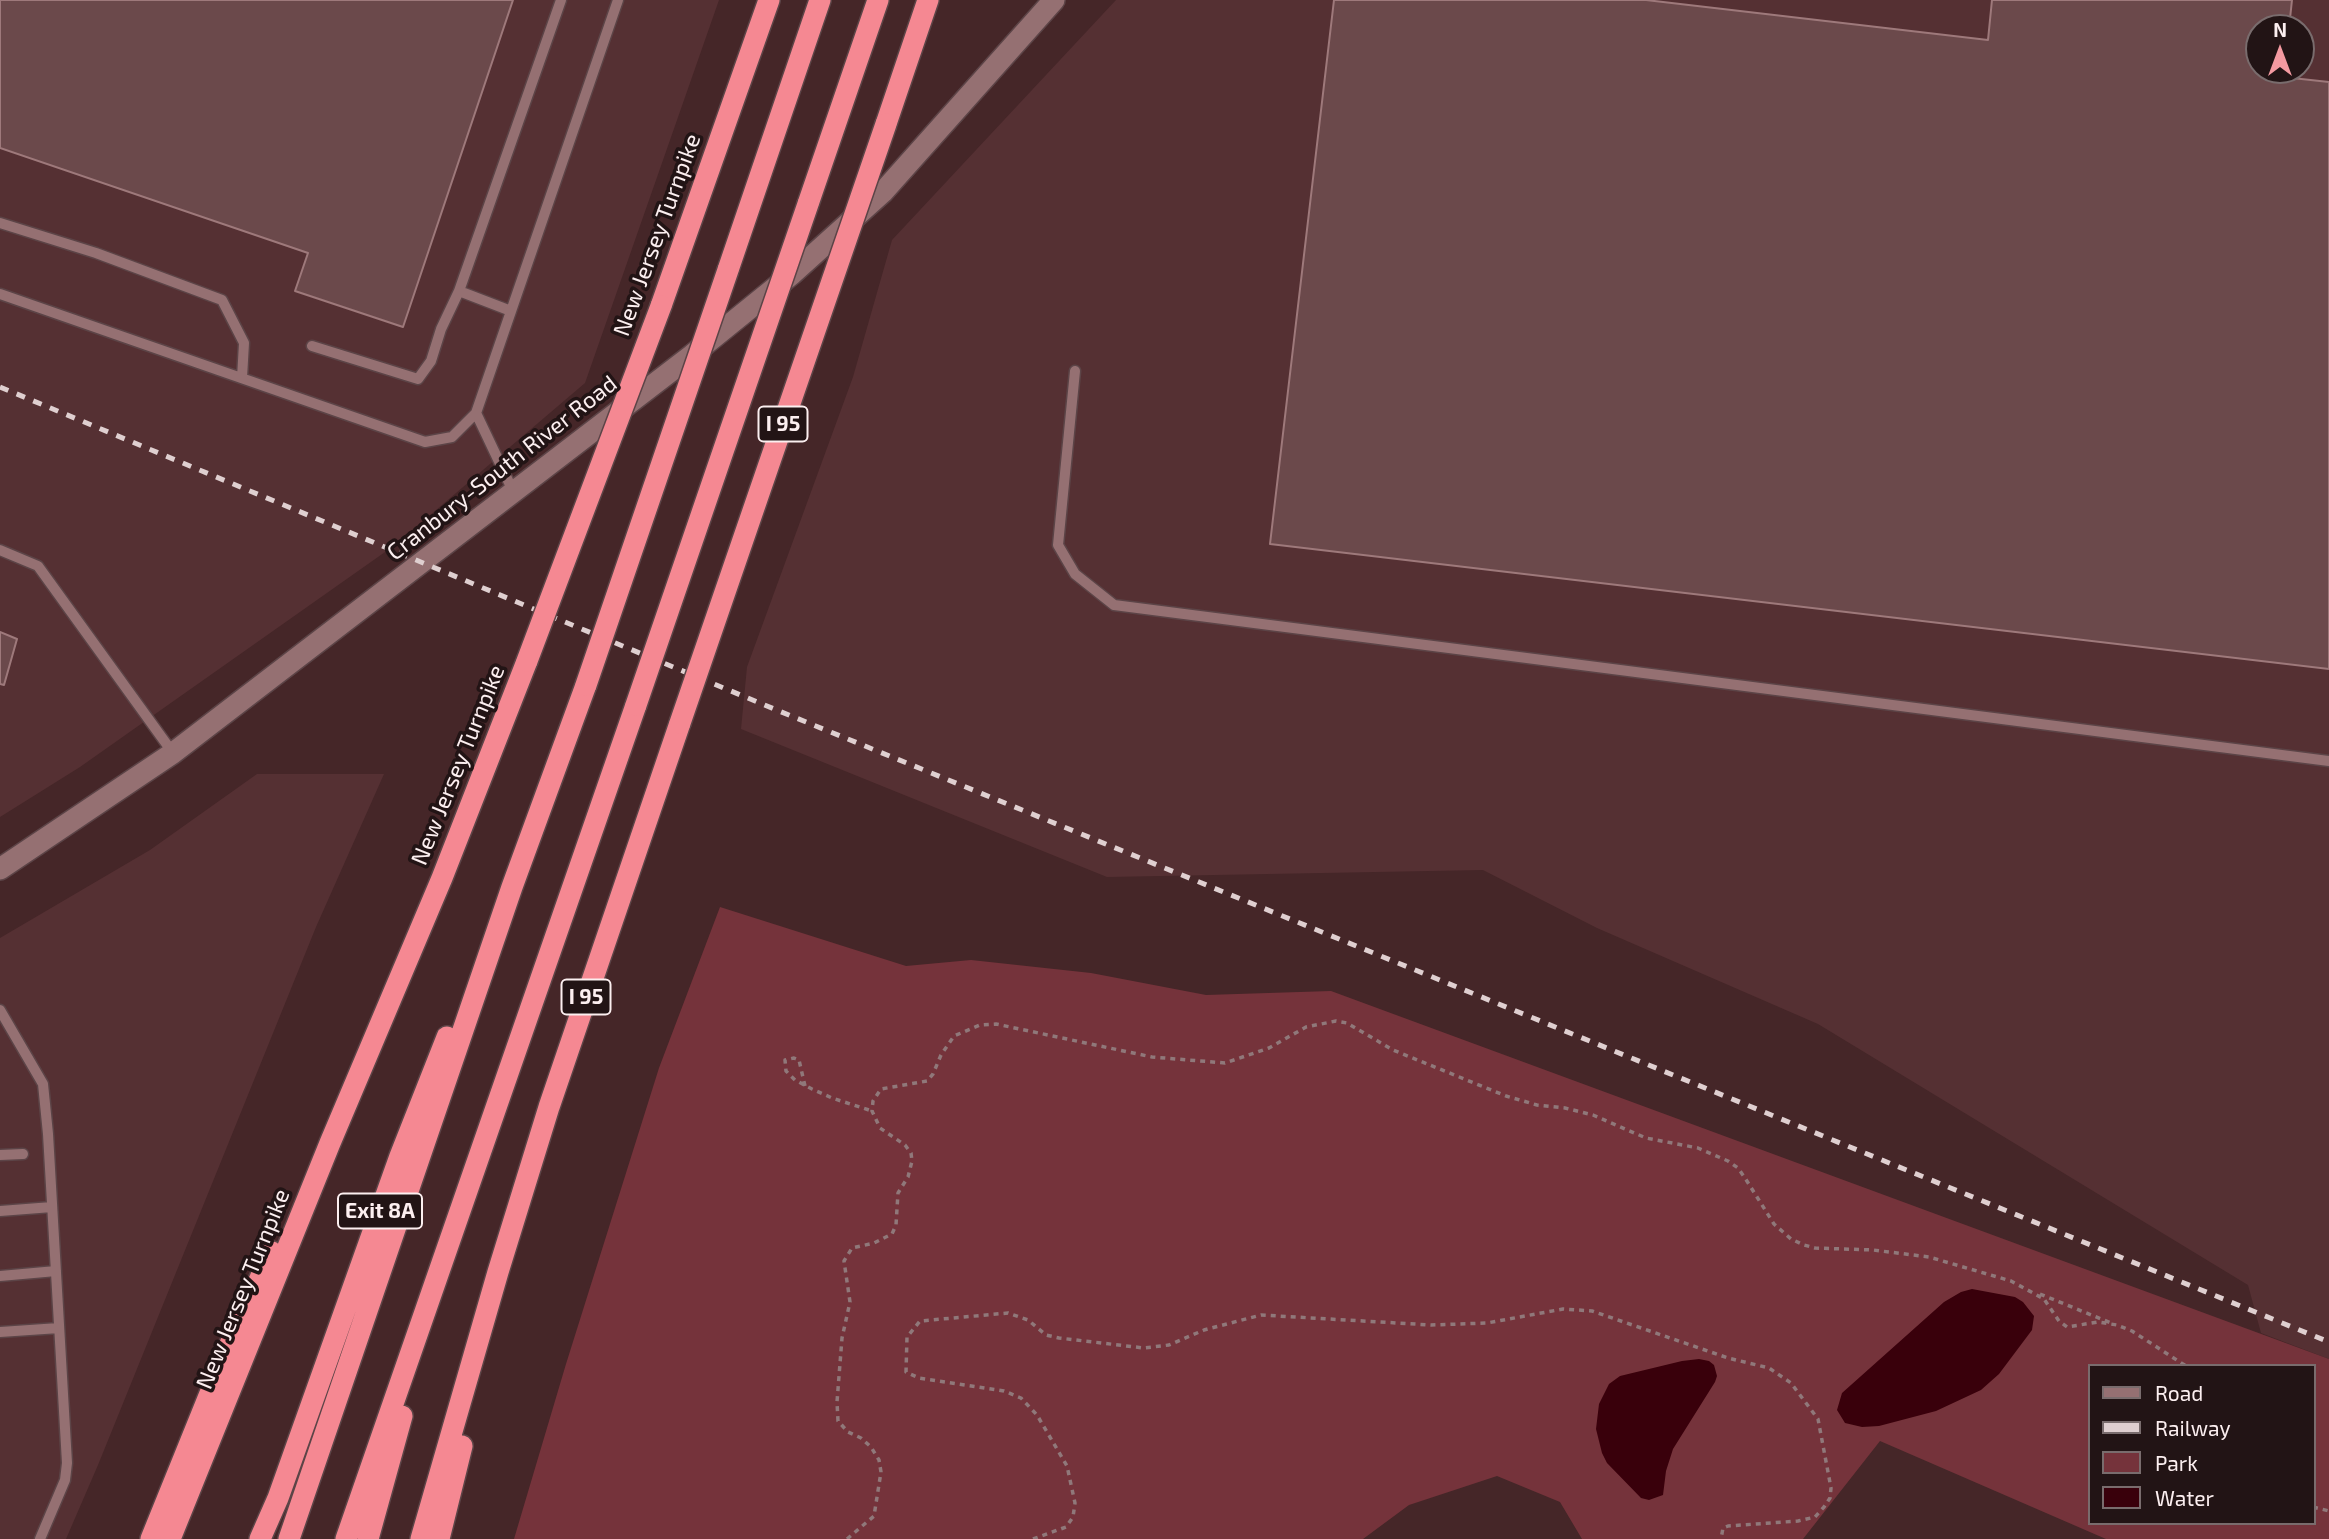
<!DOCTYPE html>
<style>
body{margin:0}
#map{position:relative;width:2329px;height:1539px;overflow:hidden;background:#452628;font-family:"Exo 2",sans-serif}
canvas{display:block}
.legend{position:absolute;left:2088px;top:1364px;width:228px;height:161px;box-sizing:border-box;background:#221415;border:2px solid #796c6d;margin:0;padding:9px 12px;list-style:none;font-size:21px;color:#fceff0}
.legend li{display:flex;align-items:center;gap:14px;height:35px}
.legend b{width:35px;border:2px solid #796c6d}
.north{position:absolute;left:2245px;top:14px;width:70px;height:70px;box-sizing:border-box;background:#221415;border:2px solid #796c6d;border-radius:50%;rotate:0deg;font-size:19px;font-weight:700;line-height:28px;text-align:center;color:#fceff0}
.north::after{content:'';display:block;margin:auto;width:24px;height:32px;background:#f49aa1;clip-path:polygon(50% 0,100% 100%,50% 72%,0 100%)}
</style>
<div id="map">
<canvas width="2329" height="1539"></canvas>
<ul class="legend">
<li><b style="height:9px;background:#957072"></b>Road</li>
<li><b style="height:9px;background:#dfcfd0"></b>Railway</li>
<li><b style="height:19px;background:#75333b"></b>Park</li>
<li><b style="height:19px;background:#39000b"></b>Water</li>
</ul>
<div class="north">N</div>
</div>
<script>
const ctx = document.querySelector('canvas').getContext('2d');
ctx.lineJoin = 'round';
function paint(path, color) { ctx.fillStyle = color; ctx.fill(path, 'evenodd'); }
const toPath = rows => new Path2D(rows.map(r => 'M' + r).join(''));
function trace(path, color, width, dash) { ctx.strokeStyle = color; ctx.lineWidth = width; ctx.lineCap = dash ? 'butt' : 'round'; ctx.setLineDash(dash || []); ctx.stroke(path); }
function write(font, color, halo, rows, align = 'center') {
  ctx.font = font + ' "Exo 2",sans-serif'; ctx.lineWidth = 7; ctx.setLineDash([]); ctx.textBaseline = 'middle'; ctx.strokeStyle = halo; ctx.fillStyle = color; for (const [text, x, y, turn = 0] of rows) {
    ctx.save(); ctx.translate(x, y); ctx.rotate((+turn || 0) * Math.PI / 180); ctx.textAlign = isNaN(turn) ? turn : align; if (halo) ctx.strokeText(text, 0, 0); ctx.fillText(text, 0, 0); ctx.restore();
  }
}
paint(toPath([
 [0,0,719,0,585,383,395,545,80,767,0,817],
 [1116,0,2329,0,2329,1359,2261,1333,2248,1285,1818,1024,1597,928,1483,870,1107,877,741,729,747,667,853,377,892,240],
 [2259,28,2301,28,2301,70,2259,70],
 [257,774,384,774,316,927,98,1465,66,1539,0,1539,0,938,150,850]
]), '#553033');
paint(toPath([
 [720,907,906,966,971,960,1091,973,1206,995,1331,991,2329,1359,2329,1539,2106,1539,1880,1441,1803,1539,1582,1539,1560,1502,1497,1476,1409,1505,1363,1539,514,1539,566,1364,659,1068],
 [2089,1366,2313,1366,2313,1523,2089,1523]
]), '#75333b');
paint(toPath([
 [1972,1289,2015,1297,2023,1302,2034,1316,2032,1330,1999,1374,1981,1390,1936,1411,1879,1426,1862,1427,1845,1423,1837,1410,1842,1393,1944,1302,1961,1292],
 [1699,1359,1709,1361,1714,1365,1717,1376,1715,1382,1673,1449,1666,1471,1663,1495,1649,1500,1641,1498,1607,1463,1602,1453,1596,1429,1599,1404,1609,1384,1620,1376,1682,1361]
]), '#39000b');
const building = toPath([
 [0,0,513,0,403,327,295,291,308,253,0,148,0,0],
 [1334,0,1646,0,1988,40,1992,0,2292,0,2289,28,2259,28,2259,70,2284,70,2283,77,2329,82,2329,669,1270,544,1334,0],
 [0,632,17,639,4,685,0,684,0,632]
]);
paint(building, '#6b494b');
trace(building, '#9e797b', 2);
const lane = toPath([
 [0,223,96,253,222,300,244,343,242,378],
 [459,291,561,0],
 [0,294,425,442,452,437,476,413,618,0],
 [312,346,418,379,431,361,441,329,459,291,511,311],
 [1075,371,1058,545,1075,574,1114,605,2329,761],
 [476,413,513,491],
 [0,550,38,566,173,753],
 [0,1010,43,1084,48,1134,67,1463,65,1480,40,1539],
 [0,1155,23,1154],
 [0,1211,52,1207],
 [0,1276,56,1271],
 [0,1332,59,1328]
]);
const secondary = toPath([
 [0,869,173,753,692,355,792,274,883,192,1054,0]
]);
const highway = toPath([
 [886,124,928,0],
 [808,204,878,0],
 [728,270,820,0],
 [661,306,769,0],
 [151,1539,230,1344,272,1252],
 [170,1539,330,1143,442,878,527,661],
 [260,1539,278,1498,400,1156,447,1037],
 [289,1539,512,887,586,685],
 [346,1539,636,705],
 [368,1539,402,1416],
 [421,1539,498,1272,549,1107,680,723],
 [439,1539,462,1446]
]);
trace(lane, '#5c4447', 13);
trace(secondary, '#5c4447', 24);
trace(highway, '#5c4447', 24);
trace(toPath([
 [805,1086,799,1060,794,1058,785,1060,786,1071,795,1080,812,1089,832,1098,872,1111],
 [2040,1294,2111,1323],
 [2313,1507,2329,1511],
 [847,1539,874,1516,881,1472,879,1460,871,1447,861,1438,848,1432,838,1421,837,1402,842,1338,850,1302,844,1261,852,1248,874,1243,892,1234,896,1225,898,1193,908,1177,912,1161,911,1153,905,1145,880,1128,872,1111,873,1101,881,1089,927,1081,933,1074,941,1055,954,1036,980,1025,996,1024,1152,1057,1225,1063,1269,1048,1306,1027,1336,1021,1347,1023,1393,1050,1506,1096,1537,1105,1565,1108,1593,1115,1646,1138,1698,1148,1728,1161,1738,1168,1745,1178,1774,1224,1791,1239,1804,1245,1815,1248,1873,1250,1929,1257,2011,1281,2044,1299,2059,1321,2067,1327,2098,1322,2117,1325,2132,1331,2186,1366],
 [1033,1539,1066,1527,1073,1517,1075,1503,1067,1466,1037,1415,1021,1398,1004,1391,919,1378,906,1372,907,1337,920,1321,1008,1313,1028,1320,1046,1335,1059,1338,1144,1348,1169,1345,1204,1330,1261,1315,1431,1325,1487,1323,1563,1309,1592,1311,1728,1358,1769,1368,1791,1383,1818,1419,1831,1488,1830,1498,1824,1507,1815,1517,1798,1521,1728,1526,1723,1528,1721,1539]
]), '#90787a', 3.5, [5, 5]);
trace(lane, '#957072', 10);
trace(secondary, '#957072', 21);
trace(highway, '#f58892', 21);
trace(toPath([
 [0,387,779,711,2329,1342]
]), '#dfcfd0', 5, [9, 9]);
const highwayBridge = toPath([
 [527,661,661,306],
 [586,685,728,270],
 [636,705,808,204],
 [680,723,886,124]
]);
trace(highwayBridge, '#5c4447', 24, []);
trace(highwayBridge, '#f58892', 21);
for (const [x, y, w] of [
 [783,424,49],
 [586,997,49],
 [380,1211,84]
]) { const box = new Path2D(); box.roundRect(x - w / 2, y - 17.5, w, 35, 5); ctx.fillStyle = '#221415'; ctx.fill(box); trace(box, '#fceff0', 2); }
write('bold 21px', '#fceff0', null, [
 ["I 95",783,424],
 ["I 95",586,997],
 ["Exit 8A",380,1211]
]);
write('23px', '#fceff0', '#221415', [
 ["New Jersey Turnpike",657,235,-70],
 ["Cranbury-South River Road",502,468,-38],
 ["New Jersey Turnpike",458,765,-68],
 ["New Jersey Turnpike",243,1289,-68]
]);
</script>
